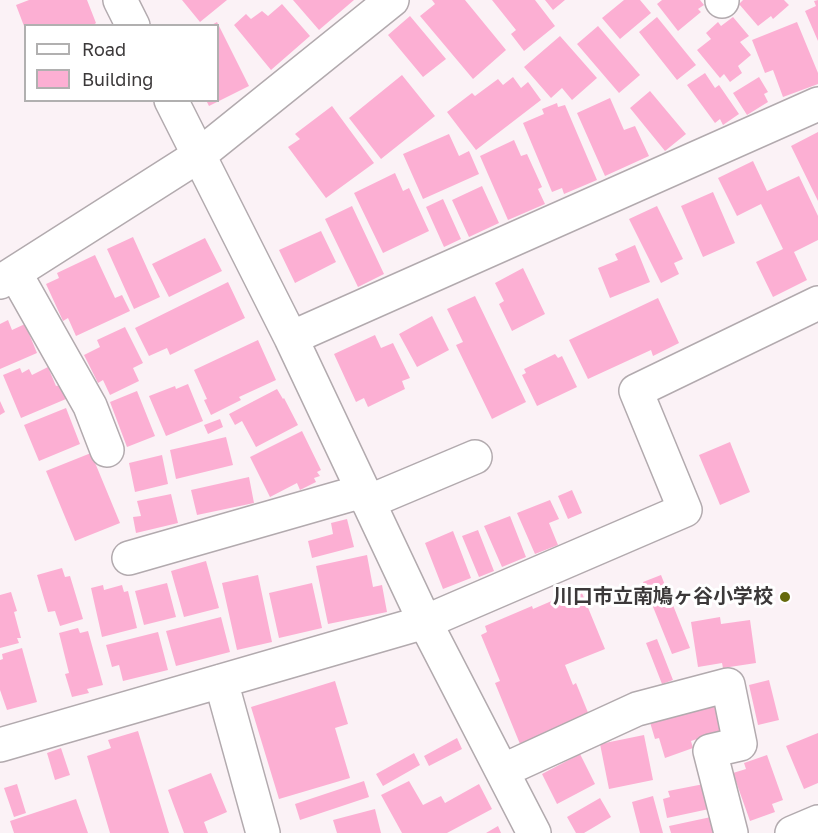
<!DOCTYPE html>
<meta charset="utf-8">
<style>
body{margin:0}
#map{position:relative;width:818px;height:833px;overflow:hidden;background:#fbf2f6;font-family:"Golos Text",sans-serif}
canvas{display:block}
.legend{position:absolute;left:24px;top:24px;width:195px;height:78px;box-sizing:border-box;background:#fff;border:2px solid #b1b0b0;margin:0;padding:8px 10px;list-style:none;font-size:18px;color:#3c393a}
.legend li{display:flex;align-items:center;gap:12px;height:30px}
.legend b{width:30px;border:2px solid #b1b0b0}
</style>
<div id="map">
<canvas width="818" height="833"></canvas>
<ul class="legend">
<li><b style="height:8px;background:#fff"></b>Road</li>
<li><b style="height:16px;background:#fcafd3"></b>Building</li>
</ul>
</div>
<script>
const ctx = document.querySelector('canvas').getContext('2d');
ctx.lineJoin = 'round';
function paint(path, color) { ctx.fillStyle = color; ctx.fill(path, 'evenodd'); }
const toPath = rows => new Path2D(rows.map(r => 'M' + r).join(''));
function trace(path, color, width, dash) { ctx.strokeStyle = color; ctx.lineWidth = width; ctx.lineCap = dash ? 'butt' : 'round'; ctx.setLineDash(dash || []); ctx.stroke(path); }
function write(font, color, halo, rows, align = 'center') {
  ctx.font = font + ' "Golos Text","Noto Sans JP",sans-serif'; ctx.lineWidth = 6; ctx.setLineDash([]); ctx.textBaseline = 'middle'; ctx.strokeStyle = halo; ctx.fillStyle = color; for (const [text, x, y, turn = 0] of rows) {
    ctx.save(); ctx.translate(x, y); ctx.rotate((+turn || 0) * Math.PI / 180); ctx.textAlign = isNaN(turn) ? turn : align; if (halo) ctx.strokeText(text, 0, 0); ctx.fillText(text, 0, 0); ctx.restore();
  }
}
paint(toPath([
 [29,0,87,0,96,23,92,26,24,26,16,5],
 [182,0,227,0,200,22],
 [293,0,354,0,319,30],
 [432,0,465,0,506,50,473,79,420,16,435,4],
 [492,0,535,0,555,26,524,51,511,34,516,30],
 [545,0,565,0,553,10],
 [624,0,640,0,651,13,620,39,602,18],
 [662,0,700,0,704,5,698,9,701,12,678,31,657,4],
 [743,0,784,0,789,5,773,19,771,16,758,26,739,4],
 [818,0,818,41,805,11,816,6,814,1],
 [282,4,310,36,271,70,234,25,246,14,251,19,262,11,268,16],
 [410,16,446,59,423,77,388,35],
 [657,17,696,65,677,80,639,32],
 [733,17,749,36,740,42,751,55,738,66,742,73,730,82,724,74,720,78,697,50,711,39,706,33,718,22,721,26],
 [217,22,249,86,209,106,206,100,218,100,218,26,210,26],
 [797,22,818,73,818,84,783,97,773,70,765,73,752,40],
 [598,26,640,75,619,93,577,44],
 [560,36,597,78,572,100,562,88,551,98,524,67],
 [705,73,715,88,719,85,739,114,723,125,720,119,715,123,687,85],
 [402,75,435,116,381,159,349,118],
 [513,77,521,88,528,82,541,100,476,150,447,112,472,93,475,96,498,79,503,85],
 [759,77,768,92,764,94,768,102,747,115,733,93],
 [650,91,686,134,665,151,630,108],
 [610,98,624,130,635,126,649,156,605,176,577,113],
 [557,103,558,107,565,105,597,180,564,194,562,188,552,192,523,123,544,114,542,109],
 [332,106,374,163,326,198,288,147,300,139,295,134],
 [818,132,818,201,791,146],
 [449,134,459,156,469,151,479,174,423,199,403,154],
 [514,140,521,156,527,154,542,187,538,189,545,204,508,220,480,156],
 [753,161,767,191,799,176,818,216,818,240,794,252,807,280,773,297,756,262,783,249,761,204,737,216,718,178],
 [395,173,403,191,409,188,429,231,383,253,354,193],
 [482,186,499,223,469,237,452,200],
 [713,192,735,243,703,257,681,206],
 [443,199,461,239,444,247,426,207],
 [352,206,384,274,358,287,325,219],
 [657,206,683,259,674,263,679,274,661,283,629,219],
 [321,231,336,262,295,283,279,250],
 [133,237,160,297,134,309,107,249],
 [205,238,222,271,169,297,152,264],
 [635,245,650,282,610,298,598,268,618,260,615,254],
 [95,255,115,298,122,295,130,311,76,336,68,318,63,321,46,284,59,278,57,273],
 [523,268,545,314,512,331,499,304,504,301,495,283],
 [228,282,245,318,170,355,167,348,149,356,135,328],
 [475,296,526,402,492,419,456,345,463,342,447,309],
 [658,298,679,343,653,356,651,350,588,379,569,340],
 [432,316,449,350,417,367,399,334],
 [8,320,12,330,25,324,37,353,0,369,0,324],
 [125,327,143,363,133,368,139,381,110,395,103,380,98,383,84,355,100,347,97,340],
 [375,335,381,348,393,343,410,378,402,381,405,389,368,407,364,398,356,402,334,354],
 [258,340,276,380,239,397,241,400,211,415,204,400,207,399,194,370],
 [555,354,558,358,562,356,577,387,537,406,522,375,526,373,524,369],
 [48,367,56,386,60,385,66,399,21,418,3,375,20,368,22,373,29,369,32,375],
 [188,384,203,421,166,436,149,396,175,386,176,389],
 [277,389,283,399,284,398,298,425,256,447,242,421,235,425,229,414],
 [137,391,155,436,127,447,110,402],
 [0,401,5,412,0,415],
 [66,408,80,444,39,461,24,425],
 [220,419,223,427,208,434,204,425],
 [302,431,321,470,317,472,320,476,314,478,316,482,300,490,297,483,270,497,250,457],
 [226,437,233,465,176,479,170,450],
 [730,442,750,492,720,505,699,455],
 [91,453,120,523,75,541,46,471],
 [162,455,168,484,135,492,129,463],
 [249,477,254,503,197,515,191,490],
 [572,490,582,513,568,519,558,496],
 [171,494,178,523,136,533,133,517,141,516,137,501],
 [550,500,559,519,549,523,558,545,535,554,517,513],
 [510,516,526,557,502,567,484,526],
 [347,519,354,547,312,558,308,541,333,534,331,523],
 [478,530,494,571,479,577,462,536],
 [453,531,471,578,443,589,425,543],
 [367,555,373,587,382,585,387,612,328,624,316,566],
 [206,561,219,608,184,617,171,571],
 [62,568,65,577,70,576,83,619,60,626,55,611,48,612,37,575],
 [258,575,272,642,237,650,222,583],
 [661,575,690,648,672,654,643,582],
 [167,583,176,617,144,625,135,591],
 [312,583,322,628,279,638,269,593],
 [103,585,104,590,122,585,124,592,128,591,137,628,102,637,91,588],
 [575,591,577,596,582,593,605,649,565,665,573,685,576,683,589,715,520,744,495,683,500,681,481,635,487,632,485,626,532,606,533,609],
 [11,592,17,611,14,612,21,638,17,638,19,643,0,648,0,595],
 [221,617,230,652,176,666,166,631],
 [720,617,721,624,750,620,756,663,723,668,722,663,698,667,691,622],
 [78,628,80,633,88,631,103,685,87,689,89,693,72,697,65,674,69,673,59,633],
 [158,632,168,670,123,681,119,665,112,667,106,645],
 [657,639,673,680,662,684,646,643],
 [22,648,37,702,7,710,0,690,0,660,3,659,2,654],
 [769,680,779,720,758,725,749,685],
 [335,681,348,724,335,728,350,778,279,799,251,707],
 [713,703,722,731,691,741,693,748,665,758,659,738,655,739,649,719],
 [138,731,169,833,110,833,87,756,111,748,108,740],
 [818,733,818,783,804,789,786,746],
 [644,735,653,780,609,789,600,744],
 [457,738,462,749,429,766,424,756],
 [61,748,70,775,55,780,47,753],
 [414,753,420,765,383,786,376,774],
 [580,754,595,784,557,804,542,774],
 [767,755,783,800,772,804,775,812,750,821,733,773,746,769,744,763],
 [211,773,227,812,204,822,208,833,184,833,168,790],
 [364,781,369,797,300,820,295,804],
 [409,781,423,805,441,796,445,803,479,784,492,809,447,833,402,833,381,795],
 [17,784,26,813,14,817,4,788],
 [704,784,709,809,667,818,663,799,670,797,668,791],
 [653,796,663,833,640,833,632,802],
 [600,798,611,817,584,833,576,833,567,817],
 [76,799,88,833,14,833,10,821],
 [375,809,381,833,337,833,333,820],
 [711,817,714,833,671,833,669,826],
 [498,826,501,833,486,833]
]), '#fcafd3');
const minor = toPath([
 [120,0,133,26],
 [722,0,722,1],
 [171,100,291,338,425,622,534,833],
 [15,273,90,406,107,450],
 [0,282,198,156,392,0],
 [291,338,818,104],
 [368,502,475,457],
 [129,558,363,491],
 [221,681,263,833],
 [0,745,425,622,685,510,636,391,818,303],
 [502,771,637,709,728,685,740,744,710,751,731,833],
 [792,833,818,822]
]);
trace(minor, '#b2aaae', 36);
trace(minor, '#fff', 33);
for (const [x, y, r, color] of [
 [785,597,6,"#656a0d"]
]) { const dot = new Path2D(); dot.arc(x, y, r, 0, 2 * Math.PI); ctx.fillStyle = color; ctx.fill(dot); trace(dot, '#fff', 2); }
write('bold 20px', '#3c393a', '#fff', [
 ["川口市立南鳩ヶ谷小学校",773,597]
], 'right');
</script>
